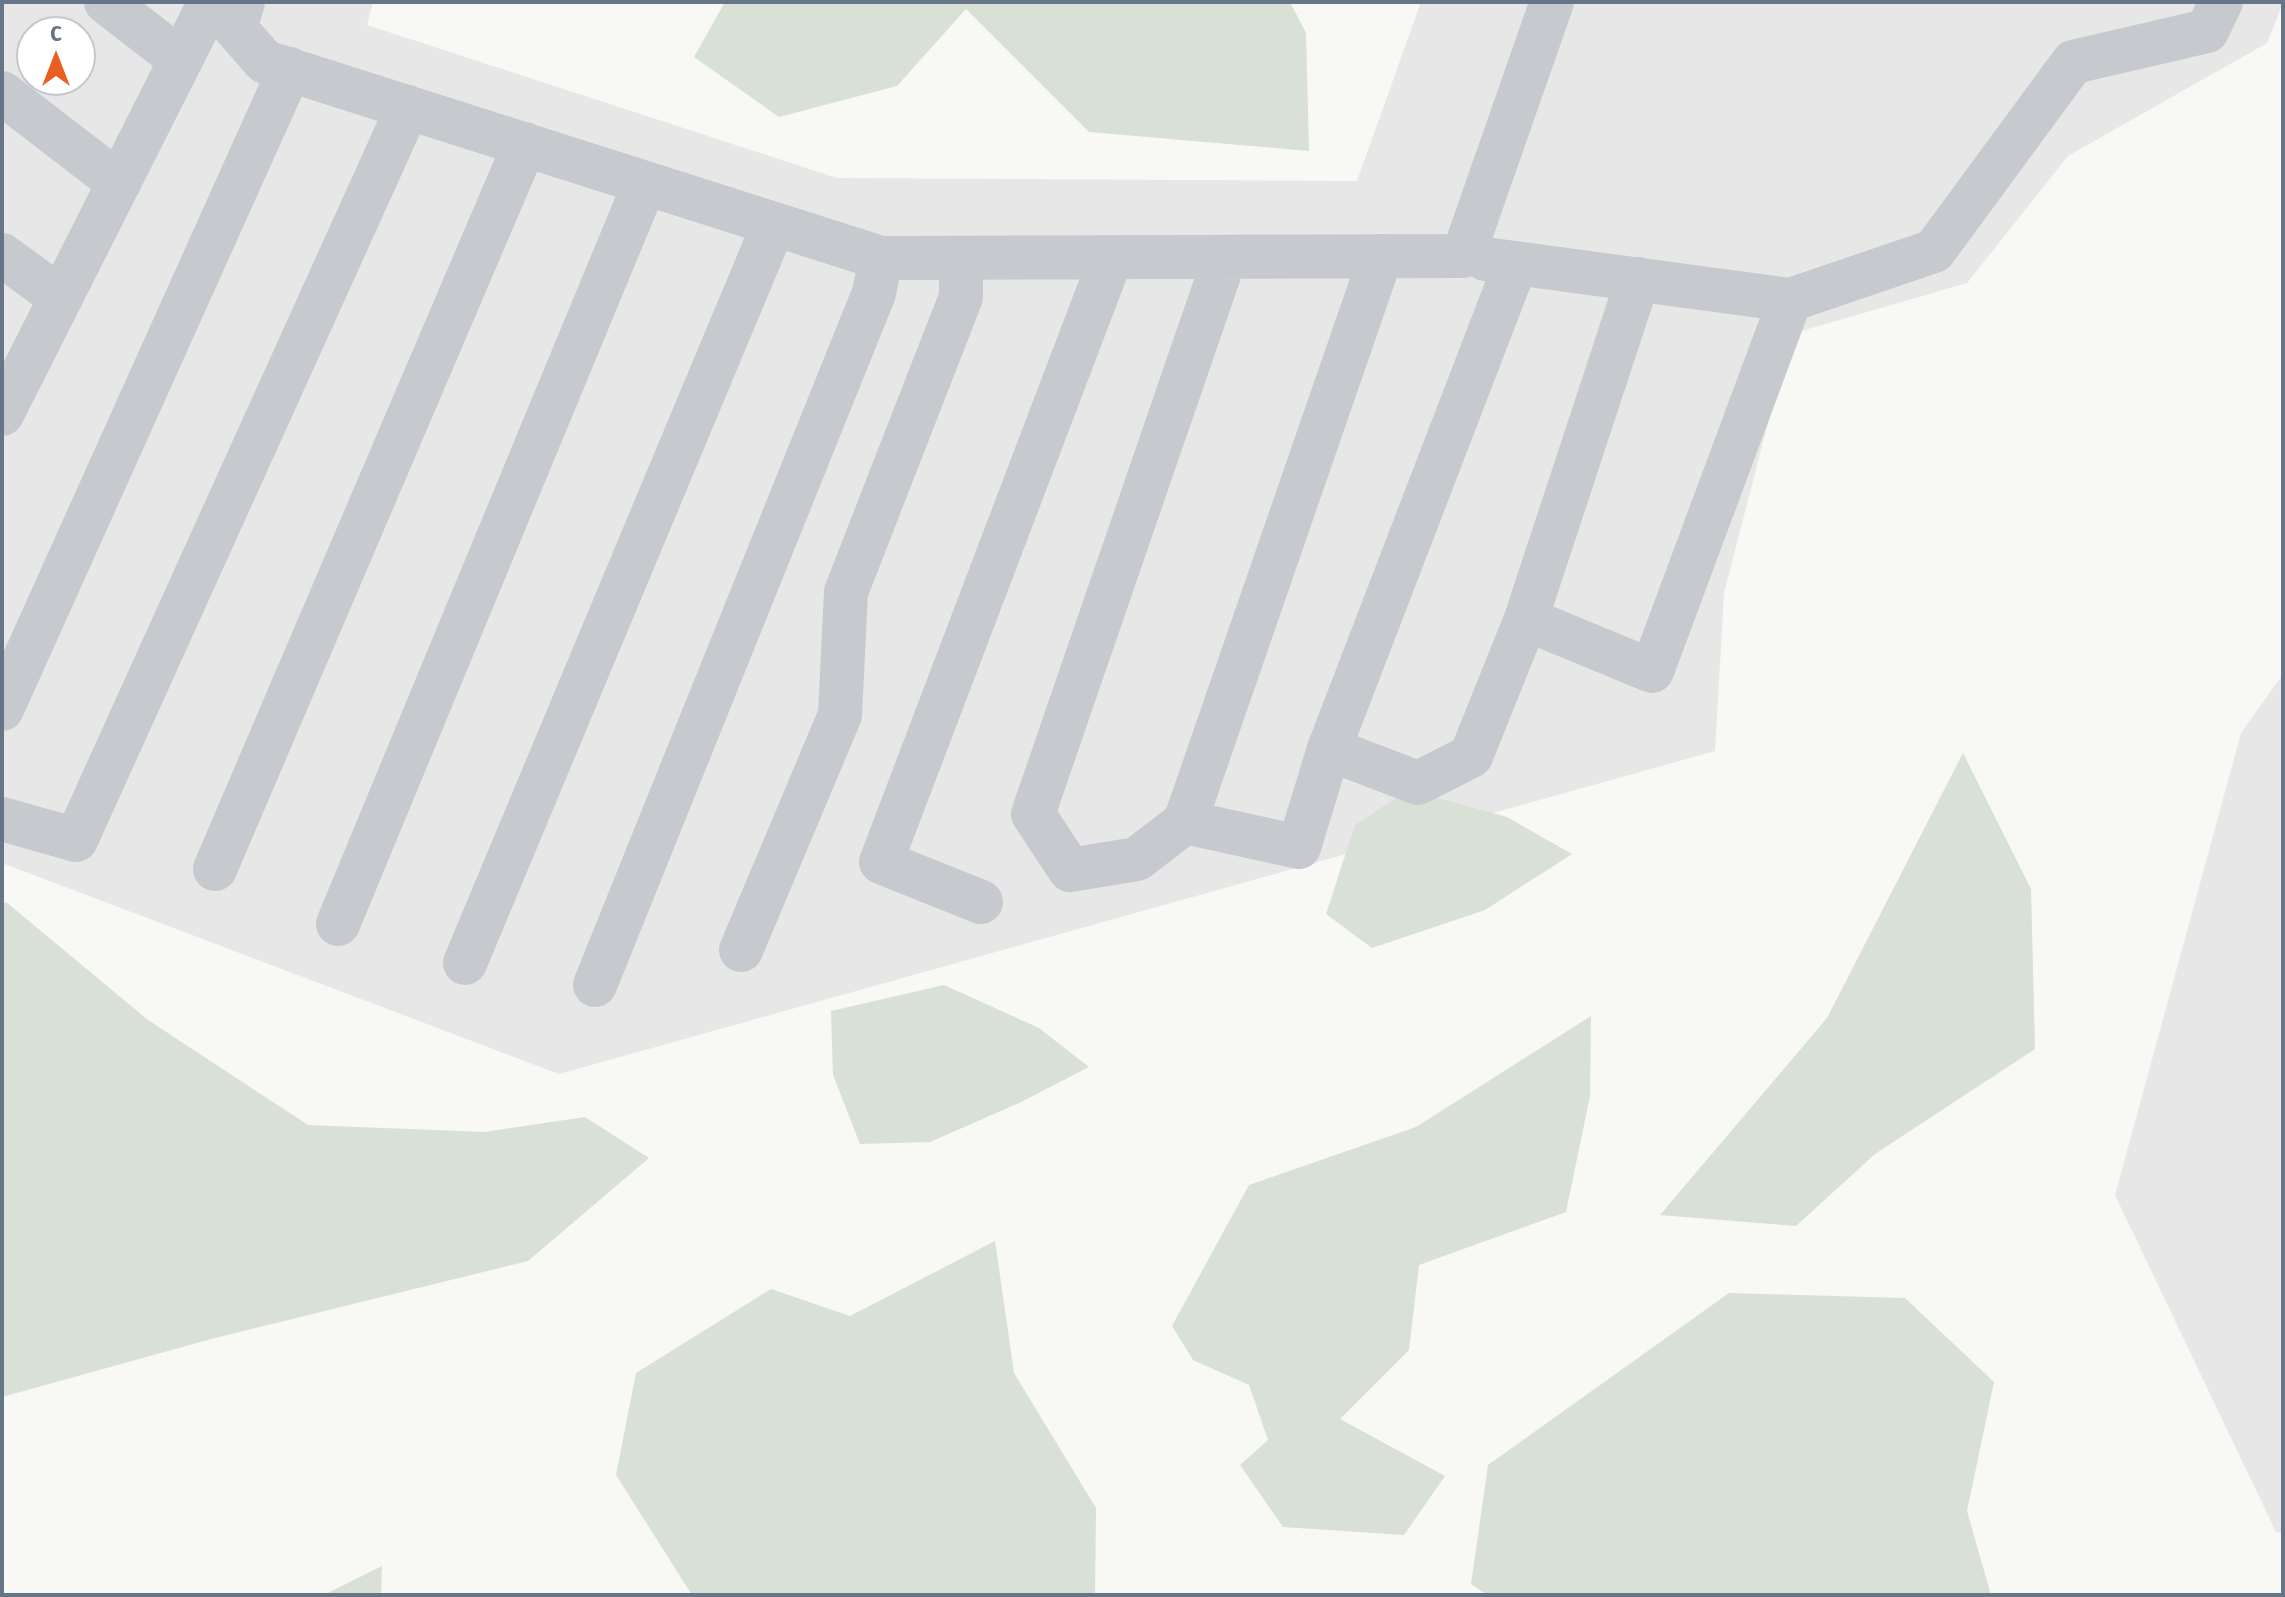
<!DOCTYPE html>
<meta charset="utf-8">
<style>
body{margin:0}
#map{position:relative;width:2285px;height:1597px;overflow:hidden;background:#f8f8f5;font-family:"Fira Sans Condensed",sans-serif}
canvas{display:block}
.frame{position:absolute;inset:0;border:4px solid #667688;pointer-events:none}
.north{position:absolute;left:16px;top:16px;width:80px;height:80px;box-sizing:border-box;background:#fff;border:2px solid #c2c8cf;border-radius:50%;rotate:0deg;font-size:22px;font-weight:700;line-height:32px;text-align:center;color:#667688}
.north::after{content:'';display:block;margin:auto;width:28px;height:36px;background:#eb5e22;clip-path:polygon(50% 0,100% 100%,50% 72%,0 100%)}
</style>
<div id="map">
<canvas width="2285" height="1597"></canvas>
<div class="frame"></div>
<div class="north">С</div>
</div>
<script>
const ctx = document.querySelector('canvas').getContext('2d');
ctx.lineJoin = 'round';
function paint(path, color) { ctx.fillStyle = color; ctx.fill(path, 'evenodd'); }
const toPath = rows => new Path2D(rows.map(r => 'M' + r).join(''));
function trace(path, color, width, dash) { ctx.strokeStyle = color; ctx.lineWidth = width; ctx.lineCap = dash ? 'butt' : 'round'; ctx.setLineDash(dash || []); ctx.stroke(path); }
paint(toPath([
 [2,2,373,2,367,25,837,178,1357,181,1421,2,2283,3,2267,43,2068,156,1967,283,1791,334,1724,593,1715,751,559,1074,2,863],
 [32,32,80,32,80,80,32,80],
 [2283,674,2283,1533,2276,1532,2115,1195,2241,733]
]), '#e6e7e6');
paint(toPath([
 [725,2,1290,2,1306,33,1309,151,1089,132,966,9,897,86,779,117,694,57],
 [1963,753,2031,889,2035,1049,1875,1154,1796,1226,1660,1215,1827,1018],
 [1408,790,1507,817,1572,854,1485,910,1372,948,1326,914,1355,825],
 [6,902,148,1020,308,1125,484,1132,585,1117,649,1158,528,1261,215,1338,2,1397,2,905],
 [944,985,1039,1028,1089,1067,1019,1103,930,1142,860,1144,833,1075,831,1011],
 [1591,1016,1590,1096,1566,1212,1419,1265,1409,1350,1340,1419,1445,1476,1404,1535,1283,1527,1240,1465,1268,1440,1249,1385,1193,1360,1172,1326,1249,1185,1416,1127],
 [995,1241,1014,1373,1096,1508,1095,1595,692,1595,616,1475,636,1373,771,1289,850,1316],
 [1729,1293,1905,1298,1994,1382,1967,1511,1991,1595,1487,1595,1471,1584,1488,1465],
 [382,1566,381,1595,324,1595]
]), '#d9e0d6');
trace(toPath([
 [106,2,181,60],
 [243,2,235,28,265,62,881,258,1463,256,1552,2],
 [2,93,119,183],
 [2,255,61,298],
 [1225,257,1033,814,1070,870,1137,859,1185,822,1299,847,1329,749,1516,263],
 [1485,259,1790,300],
 [2,414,210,2],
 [1526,619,1638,279],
 [2,709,290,69],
 [1329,749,1418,783,1471,756,1526,619,1652,671,1790,300,1934,251,2073,62,2207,31,2221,2],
 [2,819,76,840,408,107],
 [1185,822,1381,256],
 [215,869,525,144],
 [981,902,881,862,1111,258],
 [338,924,645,183],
 [741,950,840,715,846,592,961,297,961,258],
 [465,963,774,224],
 [595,985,874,293,881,258]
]), '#c6c9cd', 44);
</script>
